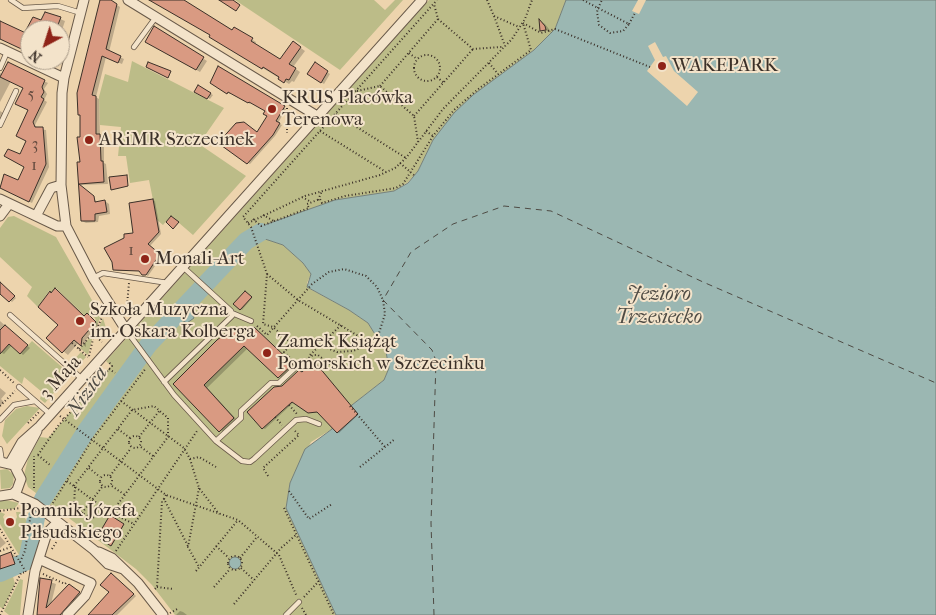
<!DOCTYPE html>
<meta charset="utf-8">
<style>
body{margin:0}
#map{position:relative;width:936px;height:615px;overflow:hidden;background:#edd4ad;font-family:"IM FELL French Canon",serif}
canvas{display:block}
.north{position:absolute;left:20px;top:20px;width:50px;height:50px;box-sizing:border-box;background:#f3e3ca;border:1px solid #a99b89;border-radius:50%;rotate:220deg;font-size:14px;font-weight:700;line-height:20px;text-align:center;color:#3b3028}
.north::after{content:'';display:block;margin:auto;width:18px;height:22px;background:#8f2418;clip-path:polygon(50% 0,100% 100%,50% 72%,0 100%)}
</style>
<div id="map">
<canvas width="936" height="615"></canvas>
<div class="north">N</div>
</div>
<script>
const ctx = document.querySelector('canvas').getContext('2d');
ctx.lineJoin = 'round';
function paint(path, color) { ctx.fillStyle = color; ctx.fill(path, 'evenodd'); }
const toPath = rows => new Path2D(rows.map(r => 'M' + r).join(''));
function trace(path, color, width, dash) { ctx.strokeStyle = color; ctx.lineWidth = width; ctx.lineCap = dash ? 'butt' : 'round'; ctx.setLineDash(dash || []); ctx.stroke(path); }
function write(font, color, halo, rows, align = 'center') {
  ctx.font = font + ' "IM FELL French Canon",serif'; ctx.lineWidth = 4; ctx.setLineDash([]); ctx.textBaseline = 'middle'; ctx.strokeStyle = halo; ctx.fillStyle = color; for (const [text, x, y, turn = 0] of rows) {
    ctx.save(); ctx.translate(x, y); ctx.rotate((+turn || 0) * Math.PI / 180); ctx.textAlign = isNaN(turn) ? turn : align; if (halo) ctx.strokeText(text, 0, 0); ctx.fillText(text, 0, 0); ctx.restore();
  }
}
paint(toPath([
 [235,0,374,0,385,10,395,0,403,0,340,70],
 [429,0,566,0,555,29,534,50,473,95,454,113,433,140,418,171,408,182,394,191,335,200,260,227,263,238,283,245,303,263,311,274,307,283,310,289,349,310,368,323,386,352,389,368,384,380,343,412,332,429,311,442,290,483,286,508,336,615,175,615,152,585,136,569,28,487,24,475,28,459,40,437,48,438,111,366,106,361],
 [132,61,224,108,199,144,246,176,193,235,171,216,163,225,157,220,149,180,130,183,126,156,118,156,121,127,100,125,99,97,105,74,128,82],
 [14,216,56,237,101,316,94,332,90,329,96,322,95,318,90,314,85,316,56,288,51,293,49,291,38,307,27,296,32,287,0,257,0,228,8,217],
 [103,318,106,328,102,339,96,334],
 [92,335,93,336,88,355,80,348],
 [32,341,70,374,45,403,40,399,42,392,24,377,22,384,0,366,0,353,9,344,20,354],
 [81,352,86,357,76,368,71,363],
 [27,406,40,408,7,444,2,436,5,420,16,409],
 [7,469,14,475,13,484,10,488,1,489,0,470],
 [0,499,10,501,19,503,14,509,0,509],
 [0,512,5,514,3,517,7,525,13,525,17,517,16,512,22,512,27,522,23,549,19,555,0,524],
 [12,573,15,584,3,609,0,607,0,577],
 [20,579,23,580,20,615,9,615,4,611]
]), '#bcbc88');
const water = toPath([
 [566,0,936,0,936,615,336,615,286,508,290,483,305,449,332,429,343,412,384,380,389,368,386,352,368,323,349,310,307,287,311,274,303,263,283,245,262,238,259,227,335,200,394,191,408,183,418,171,433,140,454,113,473,95,534,50,555,29,566,0],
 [187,304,194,318,187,323,175,316,187,304],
 '229 563a6 6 0 1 1 12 0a6 6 0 1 1-12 0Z'
]);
paint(water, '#9bb7b2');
trace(water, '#75817b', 1);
paint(toPath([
 [638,0,646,0,639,14,632,11],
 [655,42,663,57,666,56,674,71,698,92,687,106,647,71,655,60,648,46]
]), '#edd4ad');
paint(toPath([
 [102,0,109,0,120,7,109,52,124,59,122,64,106,57,96,97,99,99,100,135,104,138,104,163,106,164,108,184,80,185,98,203,105,201,109,204,110,214,99,216,98,222,86,223,82,221,79,163,81,163,81,138],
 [151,0,181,0,233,31,234,29,256,42,255,45,281,61,298,46,305,51,293,67,300,72,294,82,292,81,289,84,210,36,211,35],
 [45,13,65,21,60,36,60,30,30,30,30,53,0,38,0,22,26,34,33,18,41,22],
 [540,21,545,24,552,33,539,28],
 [155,28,207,61,200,72,146,41],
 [8,64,48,83,44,89,47,94,44,100,47,102,35,125,38,129,46,130,49,167,32,203,0,187,5,176,18,182,26,166,20,156,28,140,30,110,25,88,11,81,0,102,0,73,3,75],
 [315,64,330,74,324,84,309,74],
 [219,68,286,109,278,123,282,125,275,136,250,164,248,163,258,134,269,116,266,111,251,102,250,104,231,92,230,94,211,82],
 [198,87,213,95,210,99,196,91],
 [0,111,5,114,0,123],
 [153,200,155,201,161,234,150,246,162,256,148,276,141,271,117,271,114,270],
 [0,283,16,298,12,302,0,292],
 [56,289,86,317,87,315,100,325,86,340,86,347,79,342,68,355,47,338,60,325],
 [246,292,252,298,242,310,235,304],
 [0,321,30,348,23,355,12,345,4,354,0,352],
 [236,329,246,338,258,331,296,367,283,379,248,348,207,388,237,420,224,433,175,384],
 [314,362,358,415,339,433,319,412,311,413,294,402,265,429,263,428,249,412],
 [0,388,6,393,1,399,4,402,0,406],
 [110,517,124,525,112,545,98,537],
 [0,536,6,543,0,548],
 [11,553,15,556,18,566,0,572,0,557],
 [114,576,136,596,117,615,89,615,110,592],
 [41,579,56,584,51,604,73,588,83,596,66,615,38,615],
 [180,611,183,612,187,615,176,615]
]), '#0003');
trace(toPath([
 [43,499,86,431,149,344,246,241,261,232],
 [0,573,27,561,36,518]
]), '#9bb7b2', 18);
trace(toPath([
 [434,615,431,523,436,361,432,350,383,300,411,252,453,224,504,206,551,211,703,282,936,383]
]), '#4e4b44', 1, [6, 5]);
const building = toPath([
 [100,0,111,0,117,4,106,49,121,56,118,63,102,56,92,95,96,96,96,134,100,134,101,161,103,161,104,182,79,184,94,196,95,202,105,200,107,212,95,214,95,221,81,221,77,162,80,162,77,137,80,137,80,115,78,115,77,93,100,0],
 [149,0,184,0,232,30,234,27,253,38,251,41,280,59,293,41,301,47,289,64,296,68,289,80,286,79,284,83,278,79,279,77,263,67,262,69,209,37,210,35,149,0],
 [219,0,233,0,240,5,236,11,219,0],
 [45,12,61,17,56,30,26,30,33,17,41,20,45,12],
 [539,19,545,26,546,30,540,31,539,19],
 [0,21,28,34,25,41,30,44,30,53,0,39,0,21],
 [154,26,204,57,196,70,145,42,154,26],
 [8,62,45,80,42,87,44,92,41,97,44,99,33,122,35,127,43,127,46,164,29,202,0,188,4,174,18,180,24,167,4,156,8,149,20,154,26,141,16,136,28,110,15,104,23,88,0,77,8,62],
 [148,62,171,71,168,78,146,67,148,62],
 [315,62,328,71,321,83,307,74,315,62],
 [218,66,285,106,276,121,280,123,273,135,247,164,218,143,236,123,244,122,257,132,267,116,263,114,265,111,249,102,248,103,228,92,227,94,210,83,218,66],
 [198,85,211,93,207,99,194,92,198,85],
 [127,175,128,186,111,190,109,177,127,175],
 [153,199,159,232,148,244,160,254,146,275,142,275,139,271,113,270,112,262,104,248,124,238,124,234,133,233,129,203,153,199],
 [171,216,179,222,173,229,166,222,171,216],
 [0,282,15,296,9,302,0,294,0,282],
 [55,288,84,316,87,313,96,322,82,338,81,346,74,340,62,353,46,338,58,325,38,307,50,291,51,293,55,288],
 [245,291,252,297,240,310,233,304,245,291],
 [5,325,28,345,20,354,9,344,0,354,0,330,5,325],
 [236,327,245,337,254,327,293,364,278,378,244,346,204,385,234,418,219,432,173,384,217,340,226,333,228,335,236,327],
 [314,361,358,414,337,433,317,412,308,413,292,402,262,429,247,412,274,387,282,386,299,370,302,372,314,361],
 [110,515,124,524,111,546,97,537,110,515],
 [11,552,15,564,0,569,0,556,11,552],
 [111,573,134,594,112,615,88,615,109,592,100,585,111,573],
 [40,578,52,580,46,608,69,584,80,592,60,615,37,615,40,578]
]);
paint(building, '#d99a82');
trace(building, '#3b3028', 1);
const lane = toPath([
 [11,0,23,8,58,6,81,13],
 [134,47,156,17],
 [0,68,7,52],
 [0,125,16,91],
 [93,278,103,273,168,283],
 [232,313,251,321],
 [10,315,82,379],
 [126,330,174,395,216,441,242,461,250,462,254,459,296,420,306,419,319,424],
 [164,382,232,316,231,311,183,267],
 [19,387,50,414],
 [0,420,14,405,35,401],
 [216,441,241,418,241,411,271,383,279,383,298,365],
 [0,449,2,462],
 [286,615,299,602]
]);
const street = toPath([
 [84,0,64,78,62,93,61,185,66,226,93,278,126,330],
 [128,0,317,116],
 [0,48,64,78],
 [0,199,57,226,66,226],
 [0,216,9,204],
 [36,216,51,188,61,185],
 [0,462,14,465,21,479,17,490,13,494,0,496],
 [10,463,22,442,40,426,422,0],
 [17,468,37,431],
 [13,494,35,504,94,550,108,564,123,569],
 [99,552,112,558,138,583,163,615],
 [39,559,91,583,85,596,67,615],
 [28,615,35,571,47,533,58,522]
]);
trace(lane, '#685949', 6);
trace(street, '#685949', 11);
trace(toPath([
 [487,0,494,16,519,27],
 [583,0,598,8,629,24,623,31,610,33,599,25,597,12,598,8,602,0],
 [494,16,505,46],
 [438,19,473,49,502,47],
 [523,23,541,33,555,29,650,67],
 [629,24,635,13],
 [409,53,417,59],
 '414 68a13 13 0 1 1 26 0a13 13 0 1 1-26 0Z',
 [489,63,498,74],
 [437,77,444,83],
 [380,86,438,19,434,4],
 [357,91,380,86,414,116,418,142],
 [287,108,287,133],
 [336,114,406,158],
 [414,116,473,49],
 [320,131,386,172],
 [426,131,433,136],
 [400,163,415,176],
 [302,197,311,202],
 [318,200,322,191],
 [263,215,274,221],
 [253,219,261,226,309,208,307,204,320,199,322,203,345,196,396,188,403,184,433,136,454,110,477,90,531,50,523,23],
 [248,223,305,196,380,175,395,168,406,158,443,109,512,39,525,19,532,0],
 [267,274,298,300,370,343],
 [127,305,129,283],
 [257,326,267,335,312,284,329,272,344,269,366,276,377,287,383,300,385,314,379,333,367,345,353,351,337,352,320,345],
 [89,330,102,342],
 [72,343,88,357],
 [79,349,93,333],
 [310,355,341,325],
 [89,356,94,335,103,315],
 [292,360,284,352,292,344,273,327,263,324,267,274,251,227,243,217,437,0],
 [303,362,313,355,318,355,332,366],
 [109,369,115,373],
 [0,370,14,383],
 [121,401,184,448,190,459,199,488,219,514],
 [289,405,297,414],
 [0,406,15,391],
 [350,406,385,447],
 [60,416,166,495,238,520,279,555,297,597],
 [275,417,282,425],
 [28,423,39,412],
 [118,429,130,438],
 '129 442a6 6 0 1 1 12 0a6 6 0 1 1-12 0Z',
 [139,437,160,410],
 [141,447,153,456],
 [38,455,58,426,112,366,109,362],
 [38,455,50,465],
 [190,459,199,457,216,467],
 [360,467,395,439],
 [89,468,100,477],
 '100 481a6 6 0 1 1 12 0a6 6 0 1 1-12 0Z',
 [110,476,131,448],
 [268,476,263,468,299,435,295,431],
 [67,481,109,512,134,524],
 [74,486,132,410,154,406,168,418,168,437,112,512],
 [112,486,125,495],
 [75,487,74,506,82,513,92,518,109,512],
 [34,488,34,456],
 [199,488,188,547,199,567],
 [289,491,309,519,332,504],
 [166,495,164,499,188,546],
 [51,506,92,440,146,368],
 [284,508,334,615],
 [0,511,20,508],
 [82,513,102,487],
 [0,529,26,572],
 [216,546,229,558],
 [52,549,57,541],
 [0,551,11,547],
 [116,551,197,431],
 '228 563a7 7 0 1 1 14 0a7 7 0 1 1-14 0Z',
 [240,558,257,537],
 [20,562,25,551,31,513],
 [241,568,254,580],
 [196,571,238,520],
 [43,574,65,584,67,582],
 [157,587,173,589],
 [214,587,230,569],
 [155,589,157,587,162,501,164,499],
 [304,597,319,581],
 [234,604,281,548,297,534],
 [302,608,306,615],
 [170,613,179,608],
 [0,615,21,573,26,572]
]), '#3b3028', 2, [1, 2.5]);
trace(lane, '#f3e3ca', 4.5);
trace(street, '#f3e3ca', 9);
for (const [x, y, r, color] of [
 [662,66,5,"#8f2418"],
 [272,109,5,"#8f2418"],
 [89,140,5,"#8f2418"],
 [145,259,5,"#8f2418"],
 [80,321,5,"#8f2418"],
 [267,353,5,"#8f2418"],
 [10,522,5,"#8f2418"]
]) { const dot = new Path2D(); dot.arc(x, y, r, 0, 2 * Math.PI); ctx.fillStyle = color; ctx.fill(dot); trace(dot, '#f3e3ca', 2); }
write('16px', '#624a3e', null, [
 ["5",31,95],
 ["3",35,145],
 ["1",34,166],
 ["1",131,251]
]);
write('19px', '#3b3028', '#f3e3ca', [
 ["WAKEPARK",672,66],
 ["KRUS Placówka",282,98],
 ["Terenowa",282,120],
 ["ARiMR Szczecinek",99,140],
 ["Monali-Art",155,259],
 ["Szkoła Muzyczna",90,310],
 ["im. Oskara Kolberga",90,332],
 ["Zamek Książąt",277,342],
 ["Pomorskich w Szczecinku",277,364],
 ["Pomnik Józefa",20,511],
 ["Piłsudskiego",20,533]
], 'left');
write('19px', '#3b3028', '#f3e3ca', [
 ["3 Maja",61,378,-48]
]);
write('italic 20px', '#4e4b44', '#f3e3ca', [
 ["Jezioro",659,295],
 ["Trzesiecko",659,318],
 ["Nizica",88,392,-55]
]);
</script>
